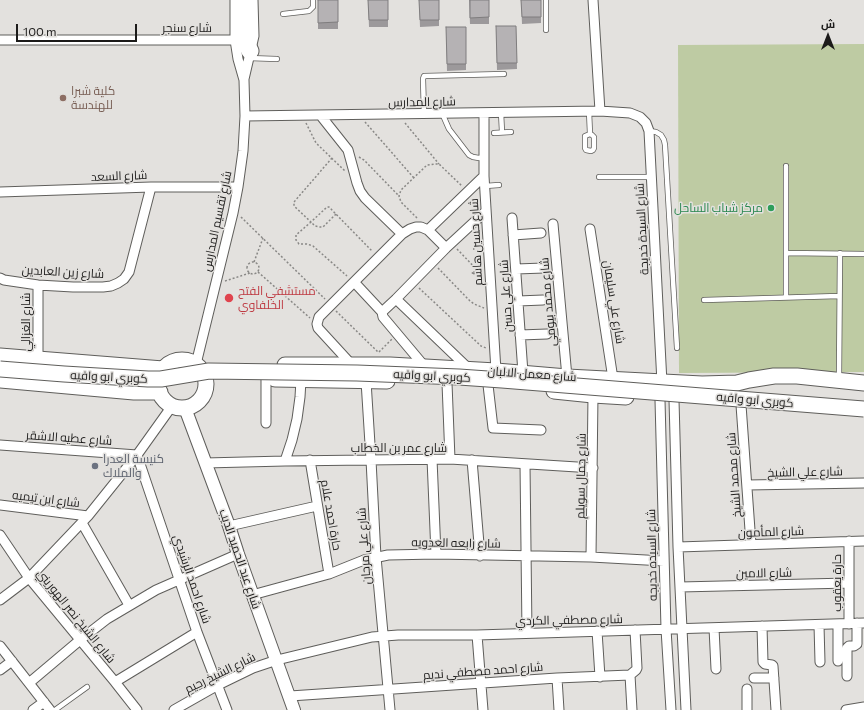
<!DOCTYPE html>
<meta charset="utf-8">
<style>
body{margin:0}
#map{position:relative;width:864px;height:710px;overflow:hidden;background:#e3e1de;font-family:Commissioner,Cairo,sans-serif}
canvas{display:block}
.north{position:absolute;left:808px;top:16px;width:40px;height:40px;-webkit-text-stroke:3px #e3e1de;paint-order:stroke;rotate:0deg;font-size:11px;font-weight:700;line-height:16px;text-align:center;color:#1c1b1a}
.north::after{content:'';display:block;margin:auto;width:14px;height:18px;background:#1c1b1a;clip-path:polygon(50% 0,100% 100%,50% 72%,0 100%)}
.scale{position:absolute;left:16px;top:24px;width:121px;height:18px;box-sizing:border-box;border:2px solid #1c1b1a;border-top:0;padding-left:5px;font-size:12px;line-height:14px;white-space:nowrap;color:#1c1b1a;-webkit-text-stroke:3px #e3e1de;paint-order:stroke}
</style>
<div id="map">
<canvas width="864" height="710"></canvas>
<div class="north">ش</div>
<div class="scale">100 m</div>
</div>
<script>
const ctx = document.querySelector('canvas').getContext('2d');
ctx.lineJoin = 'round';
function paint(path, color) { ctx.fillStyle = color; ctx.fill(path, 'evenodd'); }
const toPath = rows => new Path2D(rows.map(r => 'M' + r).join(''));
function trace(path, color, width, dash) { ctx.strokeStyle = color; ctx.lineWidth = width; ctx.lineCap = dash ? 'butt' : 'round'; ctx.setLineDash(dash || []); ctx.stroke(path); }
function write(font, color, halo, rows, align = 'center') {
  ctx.font = font + ' Commissioner,Cairo,sans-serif'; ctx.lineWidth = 3; ctx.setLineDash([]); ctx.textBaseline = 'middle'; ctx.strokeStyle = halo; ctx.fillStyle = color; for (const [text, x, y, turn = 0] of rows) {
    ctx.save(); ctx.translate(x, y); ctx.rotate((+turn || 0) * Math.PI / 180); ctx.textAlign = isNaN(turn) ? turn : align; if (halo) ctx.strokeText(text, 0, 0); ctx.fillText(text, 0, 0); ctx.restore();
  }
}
paint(toPath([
 [864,44,864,372,679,373,678,45]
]), '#becba3');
const service = toPath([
 [546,0,546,30],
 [283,14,309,11,313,7,313,0],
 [248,58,277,59],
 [589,111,590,134],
 [501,112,502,132],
 [442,113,449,129,469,155,473,157,479,158,484,157],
 [424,114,423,79,424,76,504,74],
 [649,131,656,132,661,135,664,140,665,145,677,348],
 [494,133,511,132],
 [590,134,592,135,594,137,594,148,593,150,591,151,586,150,585,148,585,136,590,134],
 [786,166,786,297],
 [599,177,651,177],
 [485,186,499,185],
 [786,253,864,254],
 [704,300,839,296],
 [839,378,840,253],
 [55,710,87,687]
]);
const minor = toPath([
 [593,0,600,111],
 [0,40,235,40,239,43],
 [244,79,254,36,253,0],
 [484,113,484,176,496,371],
 [245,116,600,111,630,113,640,117,646,123,649,131,662,383],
 [321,116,348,150,357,183,360,191,365,198,402,234],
 [0,192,151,187,238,187],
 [512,218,523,373],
 [553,224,567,377],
 [590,229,613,379],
 [428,230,484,176],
 [513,235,541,233],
 [516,269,544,268],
 [0,278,4,280,38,285,73,287,103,287,111,286,118,283,124,279,129,272,151,187],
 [355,283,382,312,383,317,425,367],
 [396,299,469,369],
 [518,301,543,300],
 [382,312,396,299,446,248,486,211],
 [520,335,547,334],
 [38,359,38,285],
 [196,364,233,213,238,187,243,151,245,116,244,80,238,59,235,40,235,0],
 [351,364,318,328,317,324,319,317,402,234,410,229,416,227,421,227,428,230,446,248],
 [366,381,371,460,376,557,390,710],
 [447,383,450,459],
 [488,385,493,428,541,430],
 [660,400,666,629,671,710],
 [674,400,678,547,686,710],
 [741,405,751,544],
 [266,423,266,379],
 [0,445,137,455,197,632,227,710],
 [432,459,436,554],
 [310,460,329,574],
 [472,460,480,556],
 [285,461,292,440,297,419,300,397,301,380],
 [205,463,285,461,450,459,593,468],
 [525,464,527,633],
 [747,485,864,483],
 [0,505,88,516],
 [82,523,129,605],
 [229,526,317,506],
 [0,535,29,578,115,682,137,710],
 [849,541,849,624],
 [678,547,864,541],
 [591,557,593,395],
 [680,587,849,583],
 [252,595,329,574,364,560,388,555,436,554,591,557,664,561],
 [0,600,29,578,88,516,137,455,172,406],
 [819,625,820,662],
 [762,626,763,662,765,664,772,665,773,666,776,710],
 [714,628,716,669],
 [597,631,600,677],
 [477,635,483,710],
 [0,646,50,710],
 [838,661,838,624],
 [0,670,12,661],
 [630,675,632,710],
 [847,676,847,648,849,646,854,646,857,644,857,623],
 [557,678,559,710],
 [754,678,774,678],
 [115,682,197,632],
 [29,683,80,640,107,619,156,590,238,554],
 [747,689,747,710],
 [290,696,557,678,630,675,636,670,637,668,635,630],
 [33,710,44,702],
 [174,710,218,685,253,668,277,660,372,637,398,635,477,635,864,623],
 [846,710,864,707]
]);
const tertiary = toPath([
 [185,408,229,526,238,554,294,710]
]);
const primary = toPath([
 [0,356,163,369],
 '158 384a24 24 0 1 1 48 0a24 24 0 1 1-48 0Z',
 [285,365,390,365,496,371,567,377,702,384,737,383,749,380,774,376,797,376,864,383],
 [275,379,387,381],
 [0,380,134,392,160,392],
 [554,391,593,395,626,397]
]);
const motorway = toPath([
 [243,0,245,41,250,51]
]);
trace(service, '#5f5e5b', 6);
trace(minor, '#5f5e5b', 11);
trace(tertiary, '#5f5e5b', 14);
trace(primary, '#5f5e5b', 17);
trace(motorway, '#5f5e5b', 19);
trace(toPath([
 [365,122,414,178],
 [306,123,316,143,345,171],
 [405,123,439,164],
 [359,157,364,160,399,196],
 [332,158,294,202,294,206,311,222,327,207,329,207,372,251],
 [336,214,323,227,320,227,315,226,311,222,296,235,296,240,299,244,307,244,313,246,347,276],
 [241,217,325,299],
 [417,218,401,202,399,196,401,190,427,165,435,164,439,164,462,186],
 [457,249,482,275],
 [254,262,263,238],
 '247 268a6 6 0 1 1 12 0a6 6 0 1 1-12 0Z',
 [438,268,470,301,474,304,484,308],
 [258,272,310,318],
 [225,281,250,273],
 [419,288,481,346,486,348],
 [336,311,379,353],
 [379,352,392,339]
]), '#898886', 1.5, [2, 2]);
trace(service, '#fff', 4.5);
trace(minor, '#fff', 9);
trace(tertiary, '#fff', 12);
trace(primary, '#fff', 15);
trace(motorway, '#fff', 17);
const primaryBridge = toPath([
 [0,369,64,374,148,379,161,379,209,371,357,373,459,377,502,380,864,409]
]);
trace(primaryBridge, '#5f5e5b', 17, []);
trace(primaryBridge, '#fff', 15);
paint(toPath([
 [318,0,338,0,338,29,318,29],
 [368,0,388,0,388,27,369,27],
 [419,0,439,0,439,26,420,27],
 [469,0,489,0,489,24,470,24],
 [521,0,541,0,541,23,522,24],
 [496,26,516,26,517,69,497,70],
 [446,27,466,27,466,70,447,71]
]), '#9c999b');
const building = toPath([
 [318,0,338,0,338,22,318,23,318,0],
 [368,0,388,0,388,20,369,20,368,0],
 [419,0,439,0,439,20,420,20,419,0],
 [470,0,489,0,489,17,470,18,470,0],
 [521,0,541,0,541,17,522,17,521,0],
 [496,26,516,26,517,63,497,63,496,26],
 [446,27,466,27,466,64,447,64,446,27]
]);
paint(building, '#b5b2b4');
trace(building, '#7f7d7e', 1);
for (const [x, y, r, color] of [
 [63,98,4,"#8d6e63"],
 [771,208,4,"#2e9e5b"],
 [229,298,5,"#e0444e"],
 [95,466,4,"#6b7280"]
]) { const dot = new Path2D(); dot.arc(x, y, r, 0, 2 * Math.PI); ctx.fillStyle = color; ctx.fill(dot); trace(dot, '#e3e1de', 1.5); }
write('12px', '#1c1b1a', '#e3e1de', [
 ["شارع سنجر",187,28],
 ["شارع المدارس",422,102,-1],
 ["شارع السعد",119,176,-2],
 ["شارع تقسيم المدارس",217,221,-78],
 ["شارع السيدة خديجة",642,229,-93],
 ["شارع حسين هاشم",476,242,-93],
 ["شارع زين العابدين",63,272,3],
 ["شارع علي حسن",506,296,-94],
 ["شارع محمد بيومي",548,302,-95],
 ["شارع علي سليمان",614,302,81],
 ["شارع الغزالي",26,322,-90],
 ["شارع معمل الالبان",532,374,4],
 ["كوبري ابو وافيه",432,376,3],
 ["كوبري ابو وافيه",109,377,3],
 ["كوبري ابو وافيه",755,400,5],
 ["شارع عطيه الاشقر",69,438,4],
 ["شارع عمر بن الخطاب",399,448],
 ["شارع علي الشيخ",805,472,-1],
 ["شارع محمد الشيخ",734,475,-94],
 ["شارع جمال سويلم",581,476,-89],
 ["شارع ابن تيميه",46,499,7],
 ["حارة احمد علام",331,515,80],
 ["شارع المأمون",771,532,-2],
 ["شارع رابعه العدويه",456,543,1],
 ["شارع علي مرجان",364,546,-94],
 ["شارع السيده خديجه",652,555,-91],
 ["شارع عبد الحميد الديب",240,559,71],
 ["شارع الامين",764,573,-1],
 ["شارع احمد الرشيدي",192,579,71],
 ["حارة يعقوب",837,583,-90],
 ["شارع الشيخ نصر الهوريني",76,616,51],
 ["شارع مصطفي الكردي",569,620,-1],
 ["شارع احمد مصطفي نديم",483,671,-4],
 ["شارع الشيخ رحيم",220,673,-26]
]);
write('12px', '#785e54', '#e3e1de', [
 ["كلية شبرا",71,91],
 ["للهندسة",71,105]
], 'left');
write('12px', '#27864d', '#e3e1de', [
 ["مركز شباب الساحل",763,208]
], 'right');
write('12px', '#be3a42', '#e3e1de', [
 ["مستشفي الفتح",238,291],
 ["الخلفاوي",238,305]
], 'left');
write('12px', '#5b616d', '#e3e1de', [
 ["كنيسة العدرا",103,459],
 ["والملاك",103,473]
], 'left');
</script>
